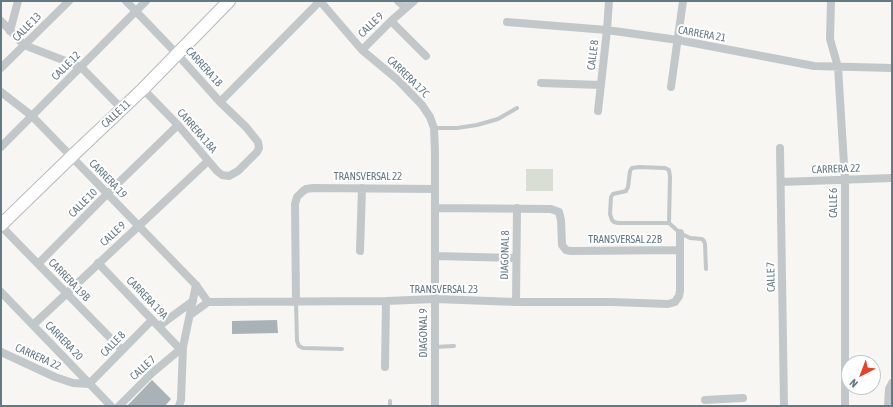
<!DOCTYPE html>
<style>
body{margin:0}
#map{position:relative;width:893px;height:407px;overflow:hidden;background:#f7f6f3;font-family:"Asap Condensed",sans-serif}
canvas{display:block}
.frame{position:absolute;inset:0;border:2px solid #657985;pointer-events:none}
.north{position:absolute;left:841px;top:355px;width:40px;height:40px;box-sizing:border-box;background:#fff;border:1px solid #c1c9ce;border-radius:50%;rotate:222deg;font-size:11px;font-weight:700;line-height:16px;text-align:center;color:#657985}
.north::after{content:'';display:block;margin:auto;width:14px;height:18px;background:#e54124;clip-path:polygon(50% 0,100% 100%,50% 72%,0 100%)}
</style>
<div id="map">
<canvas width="893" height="407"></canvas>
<div class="frame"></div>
<div class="north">N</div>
</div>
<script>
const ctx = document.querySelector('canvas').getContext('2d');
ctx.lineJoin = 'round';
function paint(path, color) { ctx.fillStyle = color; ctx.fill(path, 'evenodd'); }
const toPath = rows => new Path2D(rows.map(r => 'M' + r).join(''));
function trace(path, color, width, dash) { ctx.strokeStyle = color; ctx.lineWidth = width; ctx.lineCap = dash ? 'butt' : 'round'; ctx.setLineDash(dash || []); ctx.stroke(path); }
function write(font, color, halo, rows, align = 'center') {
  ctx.font = font + ' "Asap Condensed",sans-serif'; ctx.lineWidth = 4; ctx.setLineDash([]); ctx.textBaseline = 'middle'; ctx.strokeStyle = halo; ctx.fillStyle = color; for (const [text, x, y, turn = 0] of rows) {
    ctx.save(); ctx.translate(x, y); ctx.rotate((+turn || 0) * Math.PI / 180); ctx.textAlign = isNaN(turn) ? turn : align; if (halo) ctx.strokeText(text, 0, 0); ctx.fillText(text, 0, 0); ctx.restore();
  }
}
paint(toPath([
 [526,169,553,169,553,191,526,191]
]), '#d8ded4');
paint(toPath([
 [277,320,278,333,232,334,232,321],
 [152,380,171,399,165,406,127,406]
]), '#a8b2b7');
const secondary = toPath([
 [1,225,71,157,143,89,229,1]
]);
trace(secondary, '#b4babe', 14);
trace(toPath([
 [434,128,457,128,477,125,498,119,517,108],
 [669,223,618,223,614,222,612,220,610,214,611,197,613,194,626,191,628,187,630,171,632,168,639,167,665,168,669,170,670,177,669,223,680,233,690,238,702,239,704,241,705,244,706,269],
 [296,302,297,341,299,346,303,348,342,349],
 [435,347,454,346],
 [390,401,390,406]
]), '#c2c7c9', 4);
trace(toPath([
 [126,1,177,54,220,102,246,127,258,142,259,148,257,152,238,171,229,176,222,175,217,171,178,125,143,89],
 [320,1,362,50,398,80,422,105,430,117,434,128,435,153,435,406],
 [398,1,406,8],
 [831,1,830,39,838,67,845,180,845,406],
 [1,21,24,45,81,67,122,109],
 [391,21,426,56],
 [507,22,607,30,678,40,814,66,892,68],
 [10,31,18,1],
 [362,50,391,21,414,1],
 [1,68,69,1],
 [541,83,601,85],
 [671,87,683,1],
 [1,92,32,116,196,285,208,302],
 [220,102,320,1],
 [598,111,607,30,609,1],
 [1,147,146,1],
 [780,148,784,406],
 [781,182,892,178],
 [435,208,551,209,559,212,561,220,562,245,566,250,571,251,680,250],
 [1,226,122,350],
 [360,251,362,188],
 [435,256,516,258],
 [98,263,180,349],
 [38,264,107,194,178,125],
 [1,292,111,406],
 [296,302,295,204,297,197,302,192,306,189,313,188,435,189],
 [516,302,517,208],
 [190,315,208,302,386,301,435,299,516,302,612,302,668,304,675,302,679,296,680,291,680,233],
 [33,325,208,161],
 [159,326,193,301],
 [1,352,55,377,73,383,89,384,152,320],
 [385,367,386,301],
 [705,400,743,398],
 [119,406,152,373,183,347],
 [179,406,181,400,183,347,196,285],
 [888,406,889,389,892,383]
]), '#c2c7c9', 8);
trace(secondary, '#fff', 12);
write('11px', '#657985', '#fff', [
 ["CALLE 9",371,25,-44],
 ["CALLE 13",27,27,-45],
 ["CARRERA 21",702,34,10],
 ["CALLE 8",593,55,-83],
 ["CALLE 12",66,66,-45],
 ["CARRERA 18",204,67,48],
 ["CARRERA 17C",408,77,44],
 ["CALLE 11",116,114,-43],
 ["CARRERA 18A",197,131,49],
 ["CARRERA 22",836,169,-2],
 ["TRANSVERSAL 22",368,177],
 ["CARRERA 19",108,179,46],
 ["CALLE 10",83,203,-45],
 ["CALLE 6",834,203,-90],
 ["CALLE 9",113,234,-43],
 ["TRANSVERSAL 22B",625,240],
 ["DIAGONAL 8",505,255,-89],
 ["CALLE 7",771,277,-91],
 ["CARRERA 19B",69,280,46],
 ["TRANSVERSAL 23",444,290],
 ["CARRERA 19A",147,298,46],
 ["DIAGONAL 9",424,333,-90],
 ["CARRERA 20",64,341,46],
 ["CALLE 8",113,344,-46],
 ["CARRERA 22",38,357,24],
 ["CALLE 7",143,368,-43]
]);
</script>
